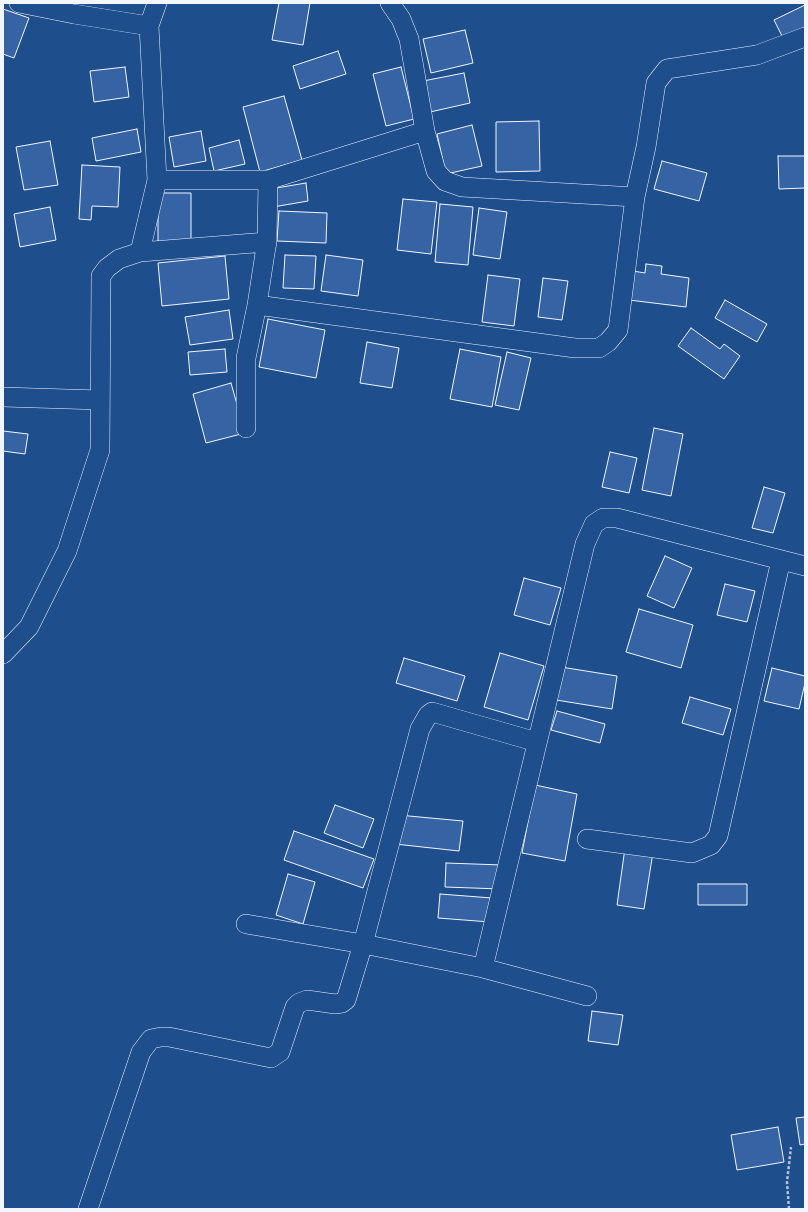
<!DOCTYPE html>
<style>
body{margin:0}
#map{position:relative;width:808px;height:1212px;overflow:hidden;background:#1f4e8c;font-family:"Fira Sans",sans-serif}
canvas{display:block}
.frame{position:absolute;inset:0;border:4px solid #f2f6ff;pointer-events:none}
</style>
<div id="map">
<canvas width="808" height="1212"></canvas>
<div class="frame"></div>
</div>
<script>
const ctx = document.querySelector('canvas').getContext('2d');
ctx.lineJoin = 'round';
function paint(path, color) { ctx.fillStyle = color; ctx.fill(path, 'evenodd'); }
const toPath = rows => new Path2D(rows.map(r => 'M' + r).join(''));
function trace(path, color, width, dash) { ctx.strokeStyle = color; ctx.lineWidth = width; ctx.lineCap = dash ? 'butt' : 'round'; ctx.setLineDash(dash || []); ctx.stroke(path); }
const building = toPath([
 [279,3,310,3,303,45,272,40,279,3],
 [805,5,805,28,783,38,774,20,805,5],
 [3,9,29,18,14,58,3,54,3,9],
 [465,30,473,63,431,73,423,39,465,30],
 [338,51,346,74,300,89,293,66,338,51],
 [125,67,129,97,94,102,90,71,125,67],
 [401,67,414,119,386,126,373,74,401,67],
 [464,73,470,103,430,112,423,81,464,73],
 [284,96,302,160,260,172,243,107,284,96],
 [539,121,540,171,496,172,496,122,539,121],
 [472,125,482,166,446,174,437,134,472,125],
 [137,129,141,152,96,161,92,138,137,129],
 [201,131,206,161,174,167,169,137,201,131],
 [239,140,245,164,214,171,209,148,239,140],
 [50,141,58,185,24,190,16,147,50,141],
 [778,156,805,156,805,188,779,189,778,156],
 [662,161,707,173,699,201,654,189,662,161],
 [82,165,120,167,118,207,92,206,91,220,79,219,82,165],
 [306,183,308,201,273,207,270,189,306,183],
 [158,193,191,193,191,248,158,248,158,193],
 [403,199,437,202,431,254,397,250,403,199],
 [440,204,473,207,468,265,435,262,440,204],
 [50,207,56,240,20,247,14,214,50,207],
 [479,208,507,212,500,259,473,255,479,208],
 [279,211,327,213,326,243,277,241,279,211],
 [285,255,316,256,314,289,283,288,285,255],
 [326,255,363,260,358,296,321,291,326,255],
 [225,256,229,299,162,306,158,263,225,256],
 [646,264,662,266,661,274,689,278,686,307,629,300,633,271,645,273,646,264],
 [488,275,520,279,514,326,482,322,488,275],
 [543,278,568,281,562,320,538,317,543,278],
 [725,300,767,324,757,342,715,318,725,300],
 [229,310,233,339,190,345,185,317,229,310],
 [268,319,325,330,316,378,259,367,268,319],
 [691,328,720,349,724,344,740,356,724,379,678,346,691,328],
 [367,342,399,348,392,388,360,383,367,342],
 [225,349,227,372,190,375,188,352,225,349],
 [460,349,501,357,492,407,450,399,460,349],
 [507,352,531,358,519,410,495,405,507,352],
 [231,383,245,433,206,443,193,394,231,383],
 [654,428,683,434,671,496,642,490,654,428],
 [3,431,28,434,25,454,3,451,3,431],
 [610,452,637,458,629,493,602,487,610,452],
 [764,487,785,493,773,533,752,528,764,487],
 [665,556,692,568,674,608,647,596,665,556],
 [524,578,561,588,550,625,514,615,524,578],
 [725,584,755,591,747,622,717,615,725,584],
 [639,609,693,625,681,668,626,652,639,609],
 [500,653,544,666,528,720,484,707,500,653],
 [404,658,465,676,457,701,396,683,404,658],
 [561,667,617,676,612,709,556,700,561,667],
 [772,668,805,676,805,683,799,709,764,701,772,668],
 [690,697,731,709,723,735,682,723,690,697],
 [557,711,605,724,600,743,551,730,557,711],
 [535,785,577,794,565,861,522,853,535,785],
 [335,805,374,819,363,848,324,833,335,805],
 [398,815,463,821,459,851,395,844,398,815],
 [294,831,374,859,363,888,284,860,294,831],
 [625,848,653,852,644,909,617,905,625,848],
 [446,863,502,865,501,889,445,887,446,863],
 [288,874,315,882,303,924,276,915,288,874],
 [698,884,747,884,747,905,698,905,698,884],
 [440,894,492,898,490,922,438,918,440,894],
 [592,1011,623,1015,618,1045,588,1041,592,1011],
 [805,1117,805,1144,800,1145,796,1118,805,1117],
 [778,1127,784,1162,737,1170,731,1135,778,1127]
]);
paint(building, '#3563a3');
trace(building, '#f2f6ff', 1);
const minor = toPath([
 [19,3,74,14,149,26],
 [390,3,401,19,409,39,425,131,436,171,445,181,462,187,635,197],
 [157,180,268,180,425,131],
 [140,252,157,180,149,26,157,3],
 [257,305,575,348,599,348,608,342,618,330,635,197,646,147,656,83,667,69,757,55,805,37],
 [3,397,100,400],
 [246,428,246,358,257,305,265,253,267,242,268,180],
 [3,654,29,627,67,551,100,450,101,276,107,268,119,259,140,252,267,242],
 [587,839,692,853,711,845,718,836,781,560],
 [246,924,363,944,483,968,587,996],
 [483,968,585,544,594,524,603,518,617,518,805,566],
 [88,1209,141,1052,151,1039,161,1037,169,1037,271,1058,280,1052,295,1007,299,1003,307,1000,335,1004,342,1003,346,1000,363,944,420,729,428,715,432,712,537,742]
]);
trace(minor, '#f2f6ff', 20);
trace(toPath([
 [789,1209,787,1182,791,1147]
]), '#b3c4dc', 2.5, [3, 2]);
trace(minor, '#1f4e8c', 19);
</script>
